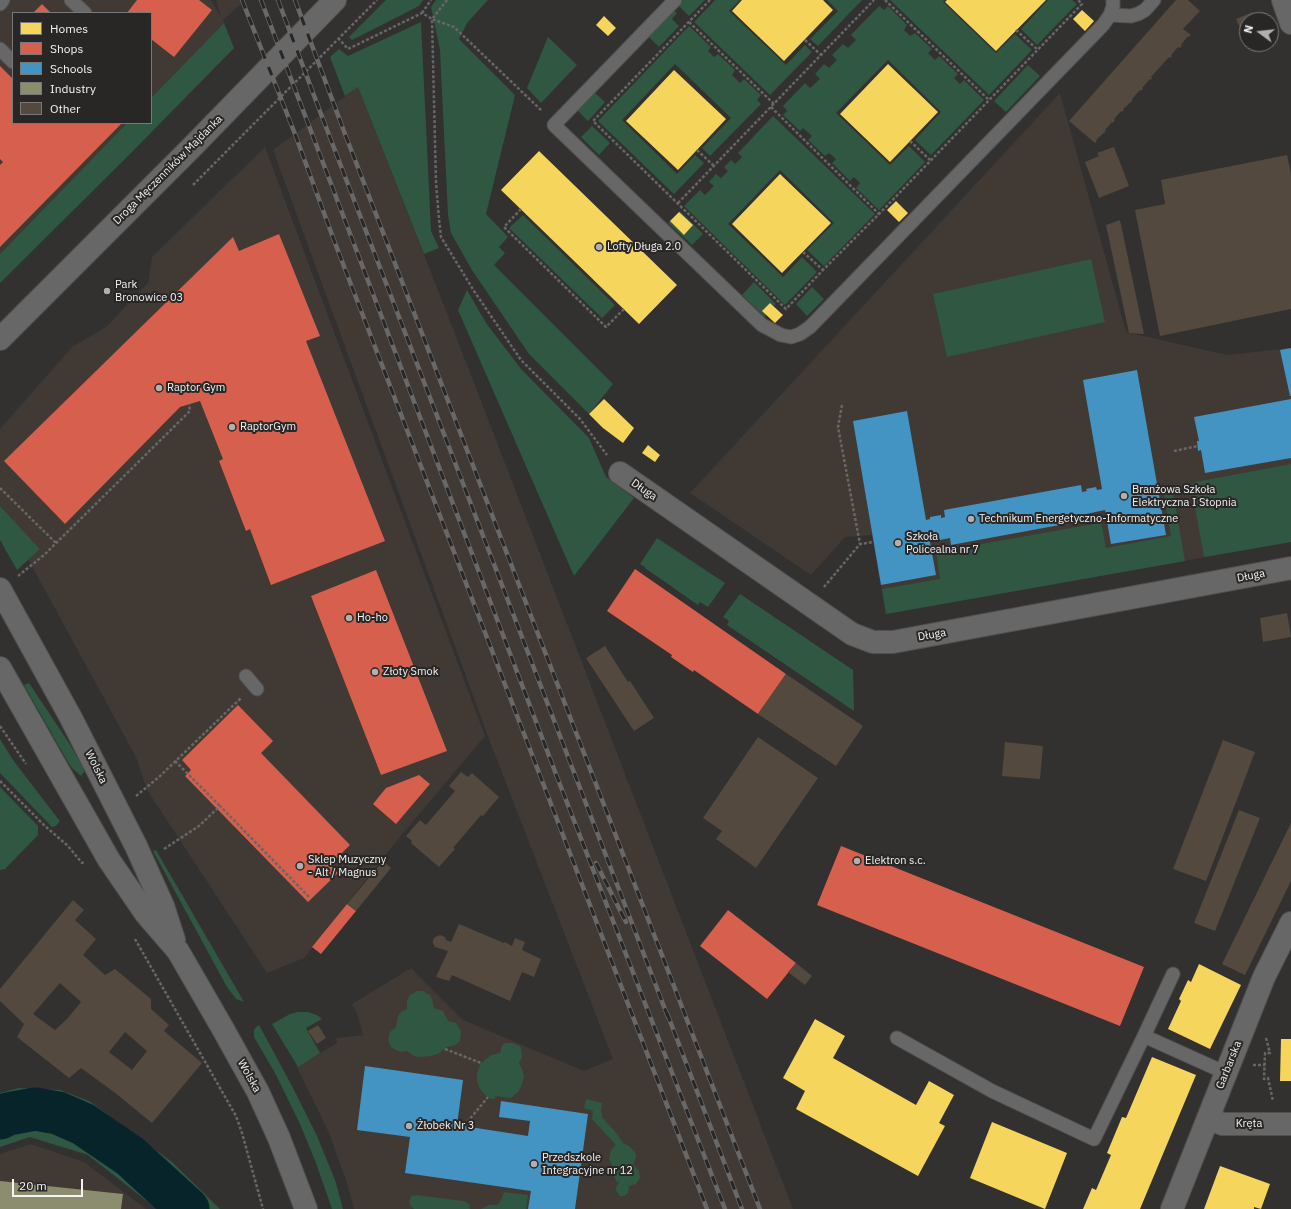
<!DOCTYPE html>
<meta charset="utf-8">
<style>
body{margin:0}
#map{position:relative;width:1291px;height:1209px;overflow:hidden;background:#323130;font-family:"IBM Plex Sans",sans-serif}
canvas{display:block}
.legend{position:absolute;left:12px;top:12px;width:140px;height:112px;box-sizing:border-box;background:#292725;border:1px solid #7b7977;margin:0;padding:5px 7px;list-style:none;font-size:12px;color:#f5f4f3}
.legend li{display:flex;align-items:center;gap:8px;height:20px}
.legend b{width:20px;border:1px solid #7b7977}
.north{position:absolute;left:1239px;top:12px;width:40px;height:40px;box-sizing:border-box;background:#292725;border:1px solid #7b7977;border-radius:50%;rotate:285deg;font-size:11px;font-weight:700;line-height:16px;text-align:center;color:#f5f4f3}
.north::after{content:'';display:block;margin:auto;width:14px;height:18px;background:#b1b0af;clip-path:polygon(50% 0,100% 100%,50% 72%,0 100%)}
.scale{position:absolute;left:12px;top:1179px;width:71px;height:18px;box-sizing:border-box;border:2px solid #f5f4f3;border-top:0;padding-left:5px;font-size:12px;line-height:14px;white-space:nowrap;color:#f5f4f3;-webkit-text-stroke:3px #292725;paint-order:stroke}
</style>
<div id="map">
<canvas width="1291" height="1209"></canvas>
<ul class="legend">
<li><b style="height:11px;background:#f6d55c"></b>Homes</li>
<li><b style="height:11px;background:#d6604d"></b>Shops</li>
<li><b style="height:11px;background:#4393c3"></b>Schools</li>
<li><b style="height:11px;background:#8c8c6e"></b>Industry</li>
<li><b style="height:11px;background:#53493e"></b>Other</li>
</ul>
<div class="north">N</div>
<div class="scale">20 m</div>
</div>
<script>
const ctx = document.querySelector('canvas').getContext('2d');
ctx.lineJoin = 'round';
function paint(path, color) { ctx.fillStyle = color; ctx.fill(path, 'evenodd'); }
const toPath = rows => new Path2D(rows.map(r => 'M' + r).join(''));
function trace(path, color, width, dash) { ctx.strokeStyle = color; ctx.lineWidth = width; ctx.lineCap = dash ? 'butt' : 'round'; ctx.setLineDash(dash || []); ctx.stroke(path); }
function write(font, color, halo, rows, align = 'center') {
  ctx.font = font + ' "IBM Plex Sans",sans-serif'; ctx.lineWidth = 4; ctx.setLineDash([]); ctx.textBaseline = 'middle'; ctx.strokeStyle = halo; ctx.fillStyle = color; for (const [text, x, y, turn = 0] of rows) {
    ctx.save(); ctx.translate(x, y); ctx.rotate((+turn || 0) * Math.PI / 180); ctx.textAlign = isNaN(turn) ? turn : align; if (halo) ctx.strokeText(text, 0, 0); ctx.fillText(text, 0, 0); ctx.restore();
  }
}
paint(toPath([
 [0,0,211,0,221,17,216,0,245,0,223,20,224,23,151,98,151,13,13,13,13,123,127,123,0,254],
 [358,87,452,326,793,1209,354,1209,348,1186,329,1133,297,1067,337,1043,336,1038,363,1035,357,1013,352,1004,411,968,463,1020,584,1071,613,1059,489,739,273,150],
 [1060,93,1126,332,1227,355,1291,348,1291,542,886,614,872,535,845,537,811,575,690,493],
 [265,147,485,736,399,838,304,958,267,973,147,790,136,757,28,559,40,549,0,506,0,429,72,347,106,327,148,283,152,257],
 [31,1144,84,1162,146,1209,0,1209,0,1155,3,1153]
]), '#403934');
paint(toPath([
 [386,0,423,0,419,6,352,40,349,37],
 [436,0,488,0,467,23,459,39,515,95,486,214,508,237,499,247,505,253,494,265,613,384,589,414,529,354,472,270,451,233,448,215,440,50,431,7],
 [683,0,705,0,689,16,678,5],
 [715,0,740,0,729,11,786,65,805,45,812,52,770,95,694,22],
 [827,0,862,0,818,46,810,39,838,11],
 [890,0,945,0,943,2,996,53,1015,34,1032,50,989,95],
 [1048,0,1072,0,1077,4,1037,45,1021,29],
 [879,6,884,10,888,6,907,25,904,30,910,36,915,33,932,49,928,53,935,60,939,56,958,74,954,78,960,84,964,80,984,100,931,155,915,140,941,112,888,60,836,113,890,165,909,146,925,162,879,210,856,188,860,183,854,177,850,181,832,163,836,159,829,153,825,156,808,140,812,136,803,128,800,131,783,115,787,111,783,106,805,83,810,88,820,79,815,74,824,64,829,68,837,60,832,55,843,44,848,48,856,40,851,35],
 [673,10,677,13,672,19,679,26,659,47,648,36],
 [421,22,431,231,439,248,424,254,358,87,345,96,330,57,339,49,348,56],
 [224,23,234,48,131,153,0,283,0,254,127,123,151,123,151,98],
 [689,26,711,47,708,51,714,57,718,54,735,70,732,75,740,83,744,79,761,95,757,100,761,104,710,156,702,148,731,118,675,64,622,120,677,174,695,155,704,163,674,194,598,121],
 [548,37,577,65,541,103,527,88],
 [1028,65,1040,76,1006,112,994,101],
 [594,92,605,102,588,121,577,110],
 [773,116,875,214,824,266,807,250,834,223,780,170,728,224,783,277,802,257,817,272,785,305,684,206,700,190,705,195,714,186,709,182,716,174,721,178,728,171,724,167,731,160,735,164,742,157,738,153],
 [592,126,610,143,599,155,581,137],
 [680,211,703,234,692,245,668,223,670,221,684,235,692,226,679,212],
 [523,215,615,305,602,318,509,228],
 [1091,259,1105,322,947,357,933,294],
 [754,282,776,304,774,306,770,303,763,311,766,315,765,317,742,295],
 [812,287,824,299,807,316,796,304],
 [467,290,486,323,521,369,589,438,606,477,634,498,574,576,458,310],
 [1291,464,1291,542,1204,557,1191,485,1195,482],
 [1173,493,1185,561,886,614,882,589,940,579,936,552,1094,524,1093,518,1100,516,1106,548,1171,536,1164,495],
 [0,506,40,549,17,570,0,540],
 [657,538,725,583,708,607,700,602,698,605,645,568,645,567,640,564],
 [740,594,853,670,854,711,727,625,729,621,723,617],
 [29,683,69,743,83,767,84,772,81,776,72,768,68,762,24,685],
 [0,739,13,760,59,820,59,822,56,826,52,827,0,773],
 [0,787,38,826,38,835,5,869,0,870],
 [156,850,244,1002,236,999,227,987,153,851],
 [417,991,423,991,430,995,432,999,434,1008,443,1011,448,1021,456,1023,461,1032,460,1041,455,1045,447,1047,438,1054,431,1056,420,1057,414,1056,407,1051,401,1052,396,1050,391,1047,388,1040,390,1032,396,1027,398,1016,401,1012,407,1009,407,1000,410,995],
 [298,1012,308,1012,317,1015,322,1019,306,1028,320,1053,298,1067,272,1024,290,1014],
 [259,1025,292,1086,317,1136,335,1180,343,1209,332,1209,316,1163,300,1124,275,1073,254,1037,254,1030,256,1027],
 [505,1043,512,1043,520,1046,521,1049,522,1057,519,1063,522,1069,524,1077,522,1084,519,1091,511,1098,495,1096,495,1099,491,1099,485,1095,480,1089,477,1081,477,1073,481,1063,491,1055,500,1053,502,1046],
 [19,1088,60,1090,89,1101,172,1162,220,1209,157,1209,88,1155,30,1137,0,1147,0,1093],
 [586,1099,602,1103,601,1110,602,1117,618,1135,623,1143,629,1146,635,1152,636,1157,633,1164,639,1171,640,1178,636,1184,629,1186,628,1193,624,1196,620,1196,616,1191,616,1187,619,1183,616,1181,614,1176,617,1169,613,1167,609,1159,611,1150,616,1145,592,1119,593,1111,584,1108],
 [504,1192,528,1195,526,1209,481,1209,489,1205,497,1205,500,1202,502,1198],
 [416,1195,464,1201,469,1204,470,1209,414,1209,410,1205,409,1201,411,1196]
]), '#305742');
paint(toPath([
 [742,0,823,0,833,10,784,61,732,11],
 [947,0,1046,0,996,51,945,2],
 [1082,10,1094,21,1085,31,1073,19],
 [604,16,616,28,608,36,596,25],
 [888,64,938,112,890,162,840,114],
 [674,70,726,119,678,170,626,121],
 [539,151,677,285,639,324,501,190],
 [780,174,831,223,782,273,732,224],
 [896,201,908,213,899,222,887,210],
 [679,212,693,225,684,235,670,221],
 [770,303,783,315,775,323,762,311],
 [604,399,634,428,623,443,603,428,589,414],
 [648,445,660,455,655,462,642,453],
 [1199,964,1241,985,1210,1049,1168,1029,1181,1001,1179,999,1188,980,1191,982],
 [815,1019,845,1036,833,1058,916,1105,929,1081,954,1095,939,1123,945,1126,918,1176,796,1109,805,1091,783,1078],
 [1281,1039,1291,1039,1291,1081,1280,1081],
 [1152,1057,1196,1075,1140,1209,1083,1209,1092,1188,1096,1190,1111,1155,1107,1153,1122,1117,1126,1118],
 [992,1122,1067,1153,1045,1209,970,1178],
 [1220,1166,1270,1184,1261,1209,1254,1207,1254,1209,1204,1209]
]), '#f6d55c');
paint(toPath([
 [137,0,199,0,212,10,174,57,151,39,151,13,127,13],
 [42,4,51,13,33,13],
 [0,66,13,79,13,123,122,123,0,247,0,165,3,162,0,159],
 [279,234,320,336,306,341,385,541,271,585,250,529,246,531,219,461,223,459,200,401,180,407,65,524,4,461,233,237,239,251],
 [635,569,786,674,758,714,694,670,693,672,671,657,672,655,607,611],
 [376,570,447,751,381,775,311,596],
 [238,705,273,741,261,753,350,845,330,865,338,873,308,902,185,776,191,770,182,760],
 [419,775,430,784,396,824,373,804,386,788],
 [841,846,1144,967,1120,1026,817,905],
 [347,904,356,911,321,954,312,947],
 [728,910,796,963,767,999,700,946]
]), '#d6604d');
paint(toPath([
 [1291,348,1291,396,1290,396,1280,350],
 [1137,370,1166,535,1111,544,1105,510,1086,514,1087,520,951,545,950,538,930,542,936,575,881,585,853,421,907,411,926,520,930,519,930,517,941,515,941,518,945,517,944,510,1081,485,1082,492,1087,491,1086,489,1096,487,1097,490,1102,489,1083,380],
 [1291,399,1291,458,1205,473,1201,450,1198,451,1197,441,1199,441,1194,417],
 [365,1066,463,1080,457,1125,528,1136,530,1121,499,1117,501,1101,588,1114,575,1209,528,1209,531,1191,405,1173,410,1137,357,1130]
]), '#4393c3');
paint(toPath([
 [0,1181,123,1194,121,1209,0,1209]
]), '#8c8c6e');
trace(toPath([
 [0,1118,8,1114,35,1109,58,1113,83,1124,130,1156,188,1209]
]), '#08242b', 43);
paint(toPath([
 [1176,0,1188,0,1200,11,1183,29,1191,35,1189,37,1188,36,1181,45,1182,45,1180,48,1178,47,1171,55,1172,56,1170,58,1169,57,1151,77,1152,78,1151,80,1150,79,1142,88,1143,89,1141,91,1140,90,1132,99,1133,100,1123,109,1124,110,1122,112,1121,111,1114,119,1115,120,1113,123,1112,122,1105,130,1106,131,1096,140,1097,141,1095,143,1069,121],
 [1253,12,1256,20,1247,20,1247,38,1245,39,1236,19],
 [1114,147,1129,186,1099,198,1085,162,1099,156,1097,153],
 [1287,155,1291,174,1291,309,1160,336,1135,210,1165,204,1161,180],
 [1120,220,1144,334,1129,333,1106,225],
 [1287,613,1291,637,1263,642,1260,618],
 [605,646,628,682,630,681,654,718,634,731,586,658],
 [786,674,863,726,836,766,758,714],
 [758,737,818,778,756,868,716,839,722,831,703,818],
 [1223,740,1255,752,1206,881,1173,869],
 [1005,742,1043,746,1040,779,1002,776],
 [461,772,468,777,472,773,499,797,483,816,481,815,453,848,455,849,439,867,411,843,412,841,406,836,420,820,426,825,455,791,449,786],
 [1239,810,1260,818,1215,931,1194,923],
 [1291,823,1291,881,1245,975,1222,964],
 [383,861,391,868,356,911,347,904],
 [73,900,84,910,75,920,96,939,83,955,105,975,115,969,151,999,151,1009,169,1025,164,1031,202,1063,152,1123,114,1092,81,1068,69,1078,17,1037,24,1024,0,1001,0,989],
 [60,983,81,1002,67,1019,55,1030,33,1014],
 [125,1032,147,1051,132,1070,109,1052],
 [459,924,504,943,505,942,512,946,515,938,525,942,522,950,541,959,534,977,522,972,510,1001,452,975,449,981,436,977,448,951,435,947,433,943,433,940,435,937,440,935,445,937,446,940,451,942],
 [796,963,812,976,805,985,788,972],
 [318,1025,326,1038,317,1044,308,1031]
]), '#53493e');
const service = toPath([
 [71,0,85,13],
 [675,0,554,125,762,325,781,335,791,337,800,334,810,327,1103,25,1110,15,1113,6,1113,0],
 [0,4,3,0],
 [1110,15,1131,16,1138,14,1145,10,1154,0],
 [0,49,13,62],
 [246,676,257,689],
 [1173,974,1144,1036,1226,1073],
 [897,1038,992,1091,1094,1139,1144,1036]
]);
const minor = toPath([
 [1283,0,1291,23],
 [620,473,852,634,873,642,893,642,1291,568],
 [1208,1119,1223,1124,1291,1124],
 [1172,1209,1264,977,1291,923]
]);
const tertiary = toPath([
 [0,339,193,146,335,0],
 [0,589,71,718,136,846,163,906,174,940],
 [0,668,109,860,146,914,178,951,223,1029,258,1092,279,1138,306,1209]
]);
trace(service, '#51504f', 15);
trace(minor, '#51504f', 24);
trace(tertiary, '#51504f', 24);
trace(toPath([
 [447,0,432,19,454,27,542,111],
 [710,0,593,121,786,309,823,270,879,214,1082,4,1078,0],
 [885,0,989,100],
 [422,13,431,0],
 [689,22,774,104],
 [1016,30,1038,50],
 [338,38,348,49,422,13,432,19,436,183,439,219,441,237,474,291,521,360,580,419,607,455],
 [805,40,821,55],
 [771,107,879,214],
 [910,141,930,160],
 [697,150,714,166],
 [193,185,377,0],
 [678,203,874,0],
 [521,209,504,227,606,327,624,309],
 [803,252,823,270],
 [842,405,838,427,860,544],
 [1174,451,1198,446],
 [0,488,56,543],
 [1158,492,1181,488],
 [18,576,44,555,190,411,189,404],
 [824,587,860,544,873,542],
 [0,726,26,764],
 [175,761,220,806],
 [0,781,45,826,68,846,82,863,84,862],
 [136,796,159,777,241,698],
 [164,849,199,826,220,806,310,898],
 [135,939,236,1116,242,1133,263,1209],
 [1266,1038,1270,1053,1265,1053,1264,1079,1268,1078,1273,1101],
 [445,1049,481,1063],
 [1253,1065,1265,1065],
 [464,1126,488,1097]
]), '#686767', 2.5, [3, 2]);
trace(service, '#686767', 13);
trace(minor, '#686767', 22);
trace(tertiary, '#686767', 22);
const rail = toPath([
 [242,0,295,134,335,243,707,1209],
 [261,0,559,782,725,1209],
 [278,0,321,114,668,1017],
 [295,0,345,134,760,1209],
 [596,863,626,922],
 [667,1013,742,1209]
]);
trace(rail, '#696867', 4.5);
trace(rail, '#292725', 3, [9]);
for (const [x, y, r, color] of [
 [599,247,4,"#b1b0af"],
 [107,291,4,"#b1b0af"],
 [159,388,4,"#b1b0af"],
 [232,427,4,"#b1b0af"],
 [1124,496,4,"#b1b0af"],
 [971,519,4,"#b1b0af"],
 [898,543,4,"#b1b0af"],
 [349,618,4,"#b1b0af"],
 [375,672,4,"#b1b0af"],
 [857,861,4,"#b1b0af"],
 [300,866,4,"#b1b0af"],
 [409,1126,4,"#b1b0af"],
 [534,1164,4,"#b1b0af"]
]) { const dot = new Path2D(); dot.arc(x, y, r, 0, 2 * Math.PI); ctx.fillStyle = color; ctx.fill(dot); trace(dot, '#292725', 1.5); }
write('11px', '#f5f4f3', '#292725', [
 ["Droga Męczenników Majdanka",168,170,-45],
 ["Długa",644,490,35],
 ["Długa",1251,576,-11],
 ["Długa",932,635,-10],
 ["Wolska",96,767,63],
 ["Garbarska",1229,1065,-68],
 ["Wolska",249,1076,61],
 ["Kręta",1249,1124]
]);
write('11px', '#f5f4f3', '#292725', [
 ["Lofty Długa 2.0",607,247],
 ["Park",115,285],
 ["Bronowice 03",115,298],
 ["Raptor Gym",167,388],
 ["RaptorGym",240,427],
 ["Branżowa Szkoła",1132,490],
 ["Elektryczna I Stopnia",1132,503],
 ["Technikum Energetyczno-Informatyczne",979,519],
 ["Szkoła",906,537],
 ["Policealna nr 7",906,550],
 ["Ho-ho",357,618],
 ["Złoty Smok",383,672],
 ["Sklep Muzyczny",308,860],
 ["- Alt / Magnus",308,873],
 ["Elektron s.c.",865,861],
 ["Żłobek Nr 3",417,1126],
 ["Przedszkole",542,1158],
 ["Integracyjne nr 12",542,1171]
], 'left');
</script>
